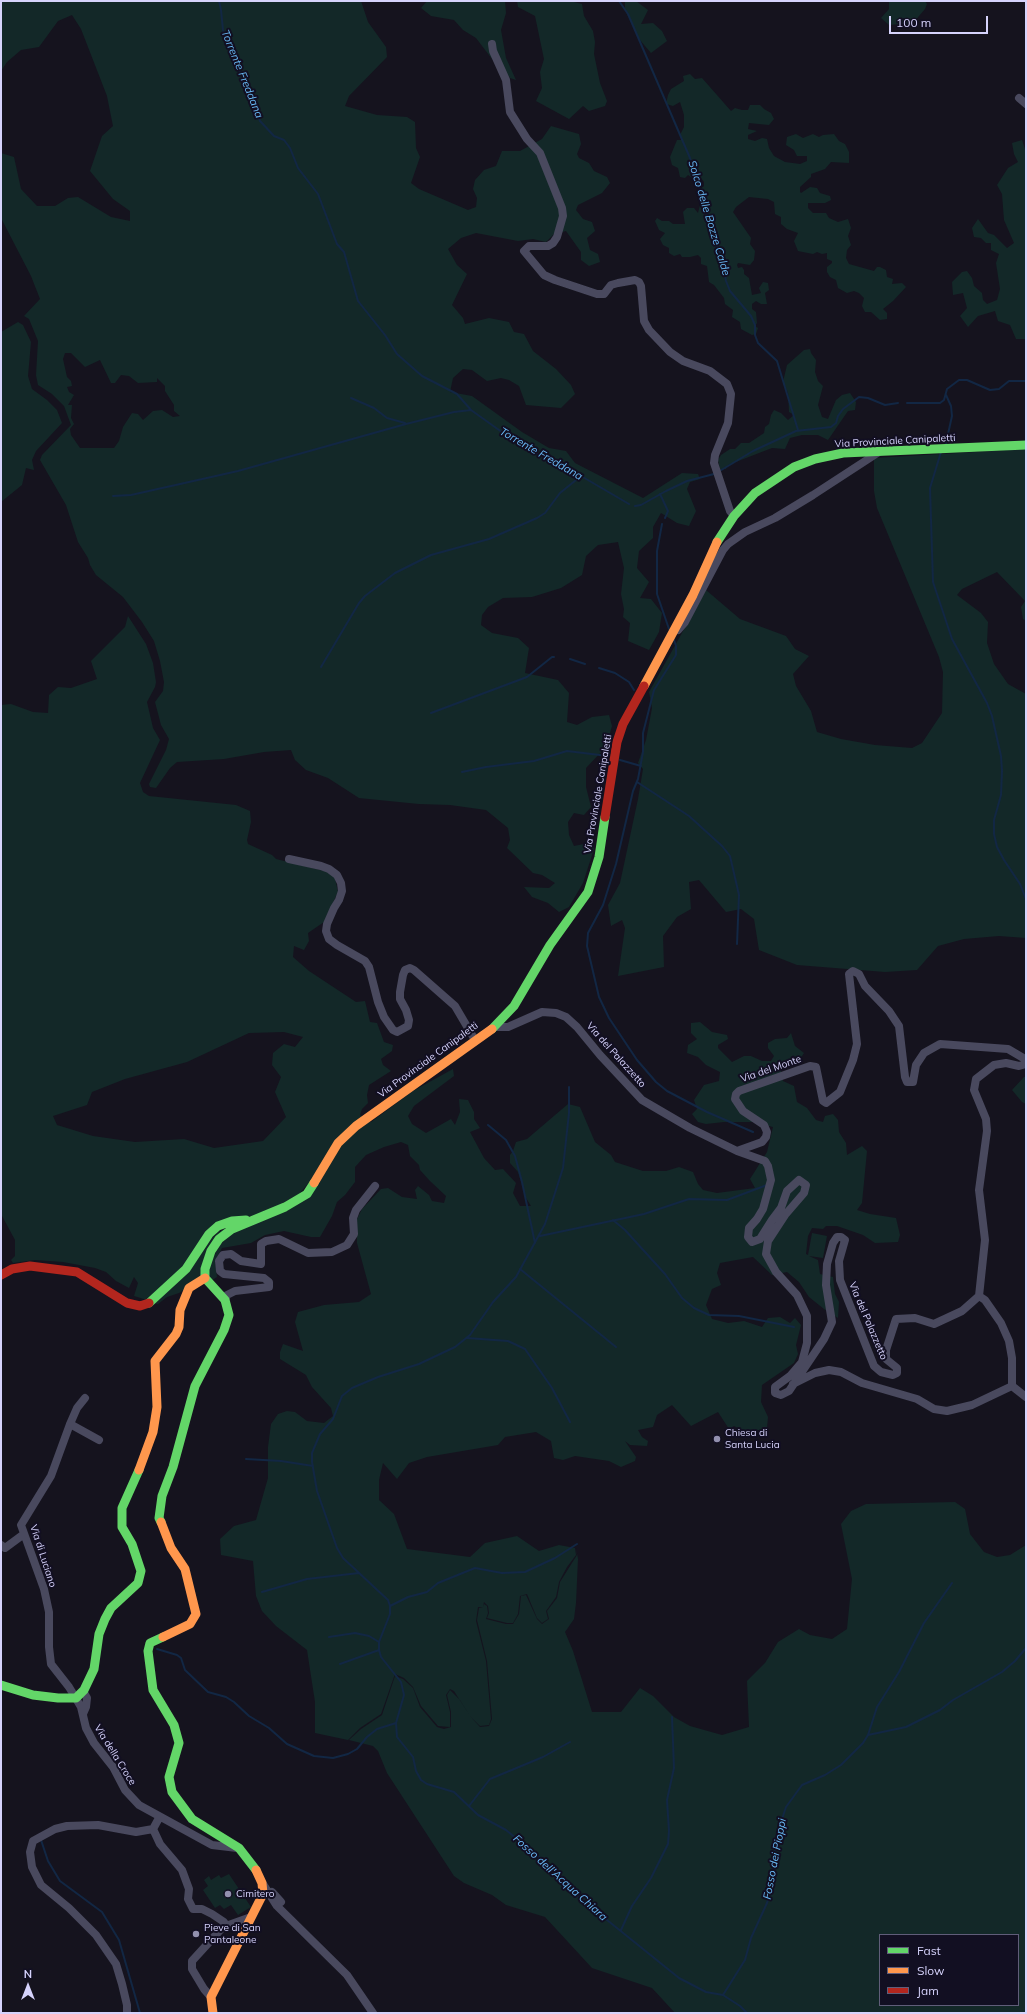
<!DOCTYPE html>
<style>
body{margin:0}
#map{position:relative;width:1027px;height:2014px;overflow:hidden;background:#15131e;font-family:Mulish,sans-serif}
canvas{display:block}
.frame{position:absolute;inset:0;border:2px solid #d6d3fc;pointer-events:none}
.legend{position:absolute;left:879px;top:1934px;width:140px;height:72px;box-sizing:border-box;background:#120f22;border:1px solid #605d79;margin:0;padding:5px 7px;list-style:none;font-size:12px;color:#d6d3fc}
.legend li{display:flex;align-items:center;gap:8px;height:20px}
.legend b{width:20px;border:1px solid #605d79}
.north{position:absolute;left:8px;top:1966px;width:40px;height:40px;-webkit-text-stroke:3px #120f22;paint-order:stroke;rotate:0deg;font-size:11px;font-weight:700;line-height:16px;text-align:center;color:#d6d3fc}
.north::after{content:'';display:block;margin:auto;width:14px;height:18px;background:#d6d3fc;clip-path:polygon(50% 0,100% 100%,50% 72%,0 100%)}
.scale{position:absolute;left:889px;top:16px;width:99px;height:18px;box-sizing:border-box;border:2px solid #d6d3fc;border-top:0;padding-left:5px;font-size:12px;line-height:14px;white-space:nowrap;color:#d6d3fc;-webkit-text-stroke:3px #120f22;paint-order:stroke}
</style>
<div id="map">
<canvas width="1027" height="2014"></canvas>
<div class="frame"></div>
<ul class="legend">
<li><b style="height:5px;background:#63d668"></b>Fast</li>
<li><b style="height:5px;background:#ff974d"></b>Slow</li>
<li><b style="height:5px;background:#b3261e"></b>Jam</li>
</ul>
<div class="north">N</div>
<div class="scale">100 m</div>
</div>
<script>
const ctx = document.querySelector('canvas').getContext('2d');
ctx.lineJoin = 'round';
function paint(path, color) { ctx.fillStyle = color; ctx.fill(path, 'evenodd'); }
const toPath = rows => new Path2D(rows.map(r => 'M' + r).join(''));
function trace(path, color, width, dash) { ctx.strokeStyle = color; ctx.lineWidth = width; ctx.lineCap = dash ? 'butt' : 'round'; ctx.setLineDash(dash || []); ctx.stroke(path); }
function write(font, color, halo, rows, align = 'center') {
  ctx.font = font + ' Mulish,sans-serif'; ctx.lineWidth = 4; ctx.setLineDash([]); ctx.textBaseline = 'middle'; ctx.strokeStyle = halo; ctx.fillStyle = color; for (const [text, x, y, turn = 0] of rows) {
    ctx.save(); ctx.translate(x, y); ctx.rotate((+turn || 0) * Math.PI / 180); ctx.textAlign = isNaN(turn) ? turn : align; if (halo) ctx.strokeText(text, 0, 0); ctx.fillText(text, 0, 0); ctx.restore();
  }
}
paint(toPath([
 [1,1,361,1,368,22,386,47,387,57,349,96,345,106,377,115,407,117,415,122,416,148,420,157,411,183,419,189,468,210,476,207,477,198,473,189,475,180,484,170,496,166,502,151,520,151,542,139,551,126,579,134,581,144,577,154,579,158,589,163,594,171,607,177,610,183,602,193,578,205,576,210,583,219,592,222,595,231,587,238,590,250,598,254,600,262,589,266,581,260,581,252,566,231,554,234,546,242,533,239,518,241,476,233,461,238,448,249,457,265,467,274,452,305,463,318,465,324,489,318,509,322,514,332,524,334,533,351,556,369,571,385,575,394,561,408,526,405,519,386,509,380,501,378,487,381,472,370,463,369,453,378,450,392,472,396,522,432,549,448,566,451,575,463,643,498,682,473,698,474,700,479,690,482,687,489,696,511,689,526,677,523,661,513,653,527,653,538,639,551,637,568,649,582,640,598,651,599,662,613,659,632,649,650,628,641,630,623,623,617,624,609,621,594,624,568,618,542,598,545,586,556,582,575,561,588,532,597,503,598,488,607,482,615,481,625,492,633,518,638,529,648,525,673,558,680,569,693,567,722,577,725,592,717,609,715,612,726,606,747,586,768,586,787,591,807,584,815,574,813,568,822,569,835,574,846,584,844,592,839,594,849,583,883,569,907,559,912,548,903,532,897,524,887,549,888,555,883,542,875,533,873,507,848,510,840,508,828,486,810,450,805,419,804,359,798,328,778,306,770,295,760,291,750,264,752,224,759,177,762,170,768,156,788,150,787,149,784,166,750,169,739,161,725,155,702,163,691,164,682,160,661,154,641,142,622,123,597,96,575,90,565,88,558,78,542,66,505,40,460,42,455,71,425,64,406,52,394,38,385,36,375,38,341,29,319,24,316,40,299,31,276,1,218,1,153,14,157,21,189,37,206,55,206,68,198,78,197,111,217,130,221,130,211,113,199,90,171,102,136,113,126,107,96,81,29,72,15,58,21,39,47,21,50,7,62,1,71],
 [65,353,71,353,85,367,100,360,111,383,115,383,121,375,129,376,138,383,157,382,157,378,165,386,165,391,174,405,174,411,180,416,173,417,162,410,153,411,143,420,138,414,132,413,123,427,119,441,114,448,80,448,71,435,70,429,74,424,71,418,72,405,68,405,74,395,69,392,67,387,72,386,71,381,67,377,63,359],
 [427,1,505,1,506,13,501,30,506,58,516,80,510,78,502,67,492,59,476,38,463,30,454,20,431,16,421,8],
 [517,1,570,1,582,4,584,16,593,31,595,42,594,54,600,83,607,101,605,106,589,111,583,106,569,119,536,101,542,88,540,72,544,59,535,16,518,7],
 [625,1,636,1,648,10,641,24,653,23,662,31,667,41,651,53,639,39,633,27,625,10],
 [889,1,925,1,927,4,925,9,913,23,889,25,881,18,889,9],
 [690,74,695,79,702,78,731,111,735,108,742,110,748,110,750,105,760,105,764,109,771,113,774,119,769,125,749,123,748,129,757,131,748,135,748,139,755,141,762,138,767,139,769,148,774,156,785,162,800,164,807,161,807,156,797,156,794,150,786,145,787,137,796,134,803,138,813,134,819,137,823,135,834,134,839,141,845,144,849,152,849,163,831,162,825,169,811,174,811,177,800,187,800,192,801,193,810,187,817,188,820,193,830,196,831,200,825,203,808,203,808,208,813,213,826,213,829,218,838,222,848,219,851,228,848,236,851,245,847,250,846,258,849,264,874,271,877,267,880,267,886,270,887,277,893,279,892,284,902,283,906,287,893,301,883,309,887,313,887,319,880,320,871,312,865,312,862,306,864,298,859,293,854,291,847,293,838,288,836,280,830,277,827,272,827,267,832,263,832,261,827,259,827,253,822,254,817,252,813,254,798,251,794,241,798,233,787,229,781,224,781,217,775,214,774,202,768,199,749,197,736,207,733,212,751,238,750,244,755,251,754,260,750,265,738,263,737,265,738,268,742,267,744,270,744,274,749,278,752,295,761,293,759,288,763,282,768,283,769,290,765,293,767,304,761,304,756,301,752,304,752,309,756,312,757,323,755,326,758,328,756,334,752,335,741,329,740,322,732,317,733,310,725,304,724,298,714,285,709,282,707,266,701,264,701,258,698,255,690,257,682,257,680,254,674,256,669,253,669,248,663,245,660,239,665,233,659,230,655,221,657,218,662,221,669,221,673,224,685,224,683,212,687,208,694,208,698,213,700,205,699,199,703,197,698,191,704,186,704,182,701,178,695,180,688,175,685,178,680,177,678,168,672,165,670,157,677,140,683,140,680,135,684,127,684,115,680,102,673,106,666,104,668,95,671,89,684,81,683,76],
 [1022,140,1026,152,1026,339,1016,339,1010,325,998,321,995,311,978,316,968,327,960,316,967,308,963,293,953,295,952,282,962,272,967,271,972,278,974,286,982,293,983,300,987,304,997,300,1000,289,996,263,999,254,991,250,991,243,986,243,981,238,974,237,972,228,978,219,988,233,994,235,1007,248,1014,243,1004,220,1002,194,997,185,1008,168,1018,162,1014,154,1012,143],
 [18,322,23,325,31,342,28,376,32,389,47,400,57,410,62,423,36,451,32,460,34,470,26,468,22,485,1,502,1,332],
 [810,349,811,353,816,360,815,372,818,381,823,386,818,405,822,417,828,419,836,400,842,395,850,393,856,402,855,410,848,411,828,440,818,435,802,435,790,438,785,449,772,448,728,465,726,469,720,469,718,460,721,455,730,449,735,449,741,443,749,443,764,433,765,427,769,424,771,415,774,410,781,413,788,420,794,415,789,412,788,393,783,382,787,365,804,350],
 [1026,449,1026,621,1023,619,1021,607,1025,601,997,572,962,589,957,595,981,613,988,622,987,643,994,664,1008,684,1026,694,1026,938,999,936,964,939,938,946,917,970,885,972,797,965,759,950,754,919,741,909,726,912,699,880,689,882,691,909,677,917,663,936,664,967,618,976,625,928,622,920,611,926,608,905,620,883,638,799,643,769,638,763,646,740,652,708,649,692,706,590,740,619,786,636,795,649,809,656,793,674,796,686,811,711,817,732,841,739,875,745,912,748,922,743,942,713,943,672,939,657,877,508,874,491,874,458],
 [128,616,146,644,153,663,156,682,155,687,147,702,153,728,160,740,140,783,143,792,149,796,236,805,250,811,251,822,247,840,248,844,272,855,276,859,328,872,335,878,338,892,324,922,308,933,309,941,304,950,294,946,293,957,309,971,356,1002,365,1001,370,1022,377,1023,384,1042,393,1045,392,1051,381,1059,383,1065,391,1071,369,1085,367,1095,368,1103,362,1109,360,1115,363,1117,304,1191,283,1203,256,1216,232,1218,183,1267,147,1300,134,1296,138,1283,134,1277,129,1288,116,1281,106,1272,95,1268,63,1262,35,1260,13,1263,11,1260,15,1256,15,1240,1,1214,1,705,11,704,33,712,48,713,49,695,58,687,71,688,97,679,91,661,125,627],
 [284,1032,303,1037,295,1047,284,1044,273,1053,272,1065,281,1077,275,1092,286,1117,263,1141,214,1148,184,1139,135,1142,93,1136,57,1125,53,1116,87,1105,92,1092,125,1079,187,1062,249,1033],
 [700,1022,712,1032,727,1035,728,1039,718,1045,718,1048,732,1062,744,1056,751,1056,762,1061,771,1061,774,1056,768,1048,768,1043,775,1039,787,1038,791,1033,795,1046,804,1053,800,1059,780,1066,783,1081,794,1086,797,1102,807,1108,816,1120,823,1122,825,1116,833,1114,838,1120,839,1132,846,1143,847,1155,862,1146,867,1151,862,1203,857,1210,870,1214,896,1218,900,1235,898,1242,875,1243,863,1235,837,1226,826,1226,823,1229,812,1228,808,1236,806,1254,808,1255,812,1233,827,1236,823,1258,809,1256,818,1260,820,1274,833,1277,835,1294,839,1302,838,1318,824,1309,809,1297,799,1282,787,1272,772,1275,753,1257,720,1263,717,1273,721,1285,712,1289,706,1305,712,1319,728,1323,744,1321,762,1327,768,1318,780,1317,790,1323,795,1318,801,1325,796,1345,798,1354,794,1363,762,1385,761,1402,768,1417,767,1428,748,1433,734,1426,729,1429,718,1412,691,1426,672,1405,657,1415,653,1427,638,1430,642,1437,648,1441,647,1446,630,1445,625,1441,636,1457,635,1461,621,1467,609,1461,575,1456,563,1460,554,1458,551,1441,536,1432,505,1437,498,1445,427,1457,409,1463,397,1479,383,1463,379,1480,379,1500,394,1514,407,1549,470,1557,485,1543,517,1536,539,1551,559,1545,575,1548,576,1555,567,1567,559,1582,556,1597,546,1611,548,1619,542,1623,537,1618,527,1594,520,1596,518,1614,513,1623,507,1623,487,1618,489,1613,488,1606,484,1602,483,1607,478,1607,476,1621,486,1661,491,1719,489,1725,480,1726,470,1716,454,1691,450,1689,446,1695,450,1712,450,1727,438,1726,421,1706,413,1687,404,1678,395,1674,381,1714,360,1728,348,1740,315,1733,315,1702,307,1650,276,1626,262,1611,256,1596,253,1561,221,1555,220,1539,234,1526,256,1520,268,1478,268,1447,271,1424,278,1414,287,1411,295,1412,307,1421,324,1423,333,1416,331,1408,312,1387,306,1375,280,1359,280,1352,283,1344,303,1351,295,1322,298,1312,324,1305,359,1302,371,1294,357,1243,357,1219,362,1209,381,1189,388,1188,402,1197,417,1199,415,1190,418,1186,429,1195,432,1201,444,1203,446,1196,430,1181,420,1170,419,1165,410,1156,408,1145,401,1142,384,1147,366,1155,355,1167,355,1182,345,1195,337,1202,332,1216,320,1237,311,1237,284,1231,265,1235,251,1243,222,1248,215,1261,217,1277,211,1281,207,1269,213,1252,233,1232,286,1210,340,1145,368,1121,371,1122,413,1091,453,1069,454,1076,414,1106,408,1116,412,1124,426,1133,451,1119,455,1125,460,1112,459,1099,468,1100,474,1112,474,1119,480,1128,470,1132,484,1158,495,1170,503,1169,516,1183,513,1193,520,1206,531,1206,526,1198,518,1172,510,1163,510,1155,513,1151,516,1142,527,1139,568,1104,580,1107,595,1142,611,1155,615,1162,643,1171,666,1171,679,1167,693,1172,698,1184,703,1190,717,1193,755,1188,750,1179,767,1152,773,1127,753,1122,724,1122,706,1124,698,1122,692,1114,697,1109,694,1100,704,1085,719,1081,720,1072,706,1065,698,1057,687,1053,688,1045,697,1039,691,1033,691,1023],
 [1024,1077,1026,1077,1026,1104,1022,1102,1012,1090],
 [230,1226,202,1278,179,1293,167,1297,158,1304,153,1303,211,1236],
 [955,1502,965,1509,970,1534,984,1552,997,1557,1010,1555,1026,1545,1026,2013,675,2013,652,1988,592,1968,545,1917,506,1905,492,1895,464,1883,454,1876,387,1773,378,1751,373,1746,349,1740,361,1729,382,1715,395,1676,403,1679,413,1688,420,1707,437,1727,444,1729,451,1727,451,1712,447,1695,450,1690,460,1700,470,1716,480,1727,489,1726,492,1719,487,1661,477,1620,479,1608,483,1607,484,1604,487,1606,488,1613,486,1619,506,1624,513,1624,519,1614,521,1596,526,1595,537,1619,542,1624,549,1619,547,1611,557,1598,560,1582,577,1555,576,1548,578,1559,576,1603,574,1619,565,1632,573,1651,592,1712,621,1712,640,1688,653,1696,674,1717,690,1726,722,1735,749,1727,747,1681,765,1663,778,1642,799,1629,810,1635,832,1639,847,1629,852,1579,841,1524,851,1511,866,1504],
 [880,1935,1018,1935,1018,2005,880,2005],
 [229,1874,251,1907,238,1915,231,1905,224,1909,220,1905,215,1908,203,1890,208,1886,204,1880,209,1876,211,1880,219,1875,221,1878]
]), '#132828');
trace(toPath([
 [219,1,221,10,223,30,235,64,240,72,260,121,274,136,284,140,290,148,298,168,318,194,337,244,344,252,358,301,385,335,397,354,422,376,457,394,471,410,513,440,561,467,581,476,629,504],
 [619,1,628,14,690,158,699,187,703,197,710,229,722,258,726,281,730,291,751,316,755,325,755,335,758,343,777,361,798,430],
 [946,395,951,406,952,416,946,443],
 [351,398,374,408,387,418,405,423],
 [907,403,940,403,944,400,947,389,959,380,967,380,990,390,999,389,1009,381,1026,381],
 [941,452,930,488,933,582,952,639,987,703,992,716,1001,756,1002,771,1001,795,994,820,994,834,997,847,1004,860,1020,884,1026,899],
 [718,472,753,451,796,431,831,427,836,423,838,416,843,409,859,397,868,398,885,405,898,403],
 [660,494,668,511,665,518],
 [113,496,131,495,238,471,406,424,454,412,471,410],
 [635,506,641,505,666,491,687,481,714,474],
 [662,524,657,551,657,594,669,629],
 [674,640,676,646,676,655,654,690,643,733,643,752,638,779,633,791,616,864,603,905,588,933,587,946,599,997,609,1018,637,1060,656,1082,667,1091,707,1112,753,1132],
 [570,659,585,664],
 [321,667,359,603,365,596,395,573,431,555,489,539,537,518,545,513,560,493,581,476],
 [599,668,615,673,629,682,634,690],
 [431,713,527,677,552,657,554,657],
 [620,760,641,766],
 [462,772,486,767,534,761,567,751,608,756],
 [637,782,689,816,722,846,730,856,739,895,737,944],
 [569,1087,569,1113,563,1168,545,1224,516,1277,493,1302,470,1335,455,1347,419,1364,378,1377,352,1388,342,1396,333,1419,320,1434,312,1453,312,1462,317,1491,337,1548,343,1558,388,1600,390,1606,390,1614,379,1642,379,1650,381,1657,401,1682,404,1695,396,1723,397,1737,413,1757,416,1771,421,1780,427,1784,454,1792,478,1815,506,1830,551,1867,576,1895,679,1978,706,1992,723,1995,740,2006,747,2013],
 [488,1125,506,1140,515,1156,522,1182,535,1243],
 [613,1220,625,1230,665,1274,682,1298,694,1308,709,1315,739,1316,794,1327],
 [540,1236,644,1214,689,1199,727,1200,767,1185],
 [520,1269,616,1347],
 [467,1338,508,1341,525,1349,552,1388,570,1422],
 [246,1459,281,1461,313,1466],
 [262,1592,307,1579,359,1573],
 [390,1606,408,1597,427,1592,438,1583,475,1568,502,1573,525,1572,555,1558,577,1544],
 [329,1637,355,1633,369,1636,379,1642],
 [157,1649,177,1655,181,1658,185,1670,208,1692,226,1697,234,1702,249,1716,269,1728,287,1744,314,1756,333,1758,348,1754,357,1749,367,1737,377,1729,396,1723],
 [340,1664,379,1650],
 [868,1735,906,1727,940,1710,953,1700,1002,1672,1015,1661,1026,1648],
 [469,1806,490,1779,543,1757,570,1742],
 [41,1840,48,1861,60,1881,102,1912,119,1940,140,2013],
 [621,1930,632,1906,651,1878,668,1844,669,1831,667,1800,674,1768,672,1717],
 [723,1995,745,1960,751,1938,767,1903,771,1889,773,1862,777,1834,786,1807,802,1785,825,1775,841,1765,863,1743,868,1735,877,1707,899,1672,924,1623,952,1583]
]), '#122744', 2);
trace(toPath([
 [492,44,493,51,506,80,510,112,527,139,540,153,562,208,563,216,557,237,553,243,548,246,529,246,524,251,544,275,555,280,597,294,604,294,611,285,618,283,635,280,639,282,641,286,644,321,649,330,670,352,683,361,710,371,727,384,731,394,728,423,715,455,714,463,730,511,734,516],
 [1019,98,1026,104],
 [678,630,685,622,723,550,728,544,745,532,775,518,813,495,879,452],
 [289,859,321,866,329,869,337,875,341,883,342,891,339,900,334,908,327,924,326,931,329,939,337,945,365,961,369,967,378,1002,384,1017,393,1030,397,1032,408,1026,409,1020,406,1010,400,999,400,992,403,975,405,970,410,968,414,970,455,1006,475,1040],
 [494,1027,508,1027,542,1012,556,1013,566,1017,577,1027,600,1055,642,1100,690,1128,737,1151,765,1161,768,1166,771,1180,763,1209,757,1219,749,1228,748,1237,752,1242,760,1239,772,1220,781,1208,787,1191,799,1180,806,1185,804,1193,785,1215,768,1241,766,1254,776,1272,797,1295,807,1316,807,1343,802,1362,790,1376,775,1387,775,1393,781,1395,789,1391,824,1339,832,1322,826,1285,827,1264,833,1243,837,1237,841,1237,845,1240,839,1261,840,1280,874,1366,881,1372,893,1375,897,1373,897,1368,886,1359,886,1350,896,1319,915,1318,934,1324,962,1311,979,1296,985,1300,1001,1323,1009,1341,1012,1358,1012,1386,1026,1397],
 [737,1151,762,1142,766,1137,767,1132,764,1125,743,1111,735,1099,736,1094,739,1091,810,1066,816,1067,823,1101,826,1103,840,1092,853,1060,857,1044,849,974,853,971,859,974,865,986,889,1011,899,1026,905,1077,907,1082,913,1082,916,1065,924,1053,940,1044,1008,1049,1025,1059,1026,1064,1019,1066,1006,1063,994,1065,976,1079,974,1090,986,1119,987,1131,979,1190,985,1240,979,1296],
 [225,1300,227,1295,235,1291,269,1287,269,1282,264,1278,224,1274,220,1271,219,1261,223,1255,231,1254,241,1261,261,1264,261,1244,266,1241,279,1239,308,1253,332,1252,347,1245,354,1234,353,1218,356,1210,375,1186],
 [793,1384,815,1373,829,1370,841,1372,862,1383,917,1399,934,1409,947,1411,972,1405,1012,1386],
 [70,1424,77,1408,85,1398],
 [99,1440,70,1424,51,1476,21,1525,44,1589,49,1612,49,1647,51,1664,69,1687,81,1707,86,1728,94,1743,113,1767,125,1790,139,1805,212,1845,237,1848],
 [1,1545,5,1548,24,1534],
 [83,1714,86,1707,87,1698,83,1691],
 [159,1818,153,1829,160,1844,182,1870,189,1889,188,1899,193,1909,202,1909,212,1914,224,1922,223,1927],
 [263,1884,277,1906,347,1975,373,2013],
 [272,1892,281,1902],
 [211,1997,204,1989,192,1969,192,1961,223,1927,251,1917],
 [127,2013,127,2005,122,1984,116,1964,96,1935,69,1908,41,1885,32,1867,30,1852,33,1841,55,1829,67,1826,98,1825,136,1832,153,1829]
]), '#49495e', 8);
trace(toPath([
 [717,542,734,516,755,493,794,467,815,459,843,453,1026,445],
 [492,1029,514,1006,550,945,588,892,599,857,605,817],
 [149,1303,186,1269,209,1234,218,1226,232,1221,246,1220],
 [161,1522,159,1518,162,1496,173,1467,195,1386,224,1330,229,1315,225,1300,205,1278,205,1269,211,1251,219,1239,232,1229,285,1207,307,1194,314,1183],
 [163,1637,150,1643,148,1651,153,1690,174,1725,179,1743,169,1777,172,1792,192,1819,239,1848,256,1870],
 [1,1685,33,1695,58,1698,76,1698,84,1690,94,1669,99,1634,105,1619,111,1608,138,1583,141,1571,132,1544,122,1527,122,1508,139,1470]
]), '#63d668', 9);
trace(toPath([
 [644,686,693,595,717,542],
 [314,1183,338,1143,356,1126,492,1029],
 [139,1470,153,1432,157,1407,155,1361,176,1334,179,1327,180,1310,189,1288,205,1278],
 [161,1522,171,1548,185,1569,196,1614,190,1624,163,1637],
 [213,2013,211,1997,263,1894,262,1883,256,1870]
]), '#ff974d', 9);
trace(toPath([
 [605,817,617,742,623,724,644,686],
 [1,1275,12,1269,30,1266,77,1272,127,1303,140,1306,149,1303]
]), '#b3261e', 9);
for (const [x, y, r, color] of [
 [717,1439,4,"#9290ae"],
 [228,1894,4,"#9290ae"],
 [196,1934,4,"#9290ae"]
]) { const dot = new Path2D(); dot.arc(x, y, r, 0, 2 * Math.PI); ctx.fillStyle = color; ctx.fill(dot); trace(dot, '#120f22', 1.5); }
write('10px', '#d6d3fc', '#120f22', [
 ["Via Provinciale Canipaletti",895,441,-3],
 ["Via Provinciale Canipaletti",598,794,-80],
 ["Via del Palazzetto",616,1055,48],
 ["Via Provinciale Canipaletti",428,1060,-36],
 ["Via del Monte",771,1069,-19],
 ["Via del Palazzetto",868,1321,67],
 ["Via di Luciano",43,1556,72],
 ["Via della Croce",115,1755,58]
]);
write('10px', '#d6d3fc', '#120f22', [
 ["Chiesa di",725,1433],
 ["Santa Lucia",725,1445],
 ["Cimitero",236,1894],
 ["Pieve di San",204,1928],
 ["Pantaleone",204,1940]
], 'left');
write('italic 11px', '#68b9f5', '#120f22', [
 ["Torrente Freddana",242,74,68],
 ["Solco delle Bozze Calde",709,218,73],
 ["Torrente Freddana",541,454,30],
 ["Fosso dei Pioppi",775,1859,-79],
 ["Fosso dell'Acqua Chiara",560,1878,42]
]);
</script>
